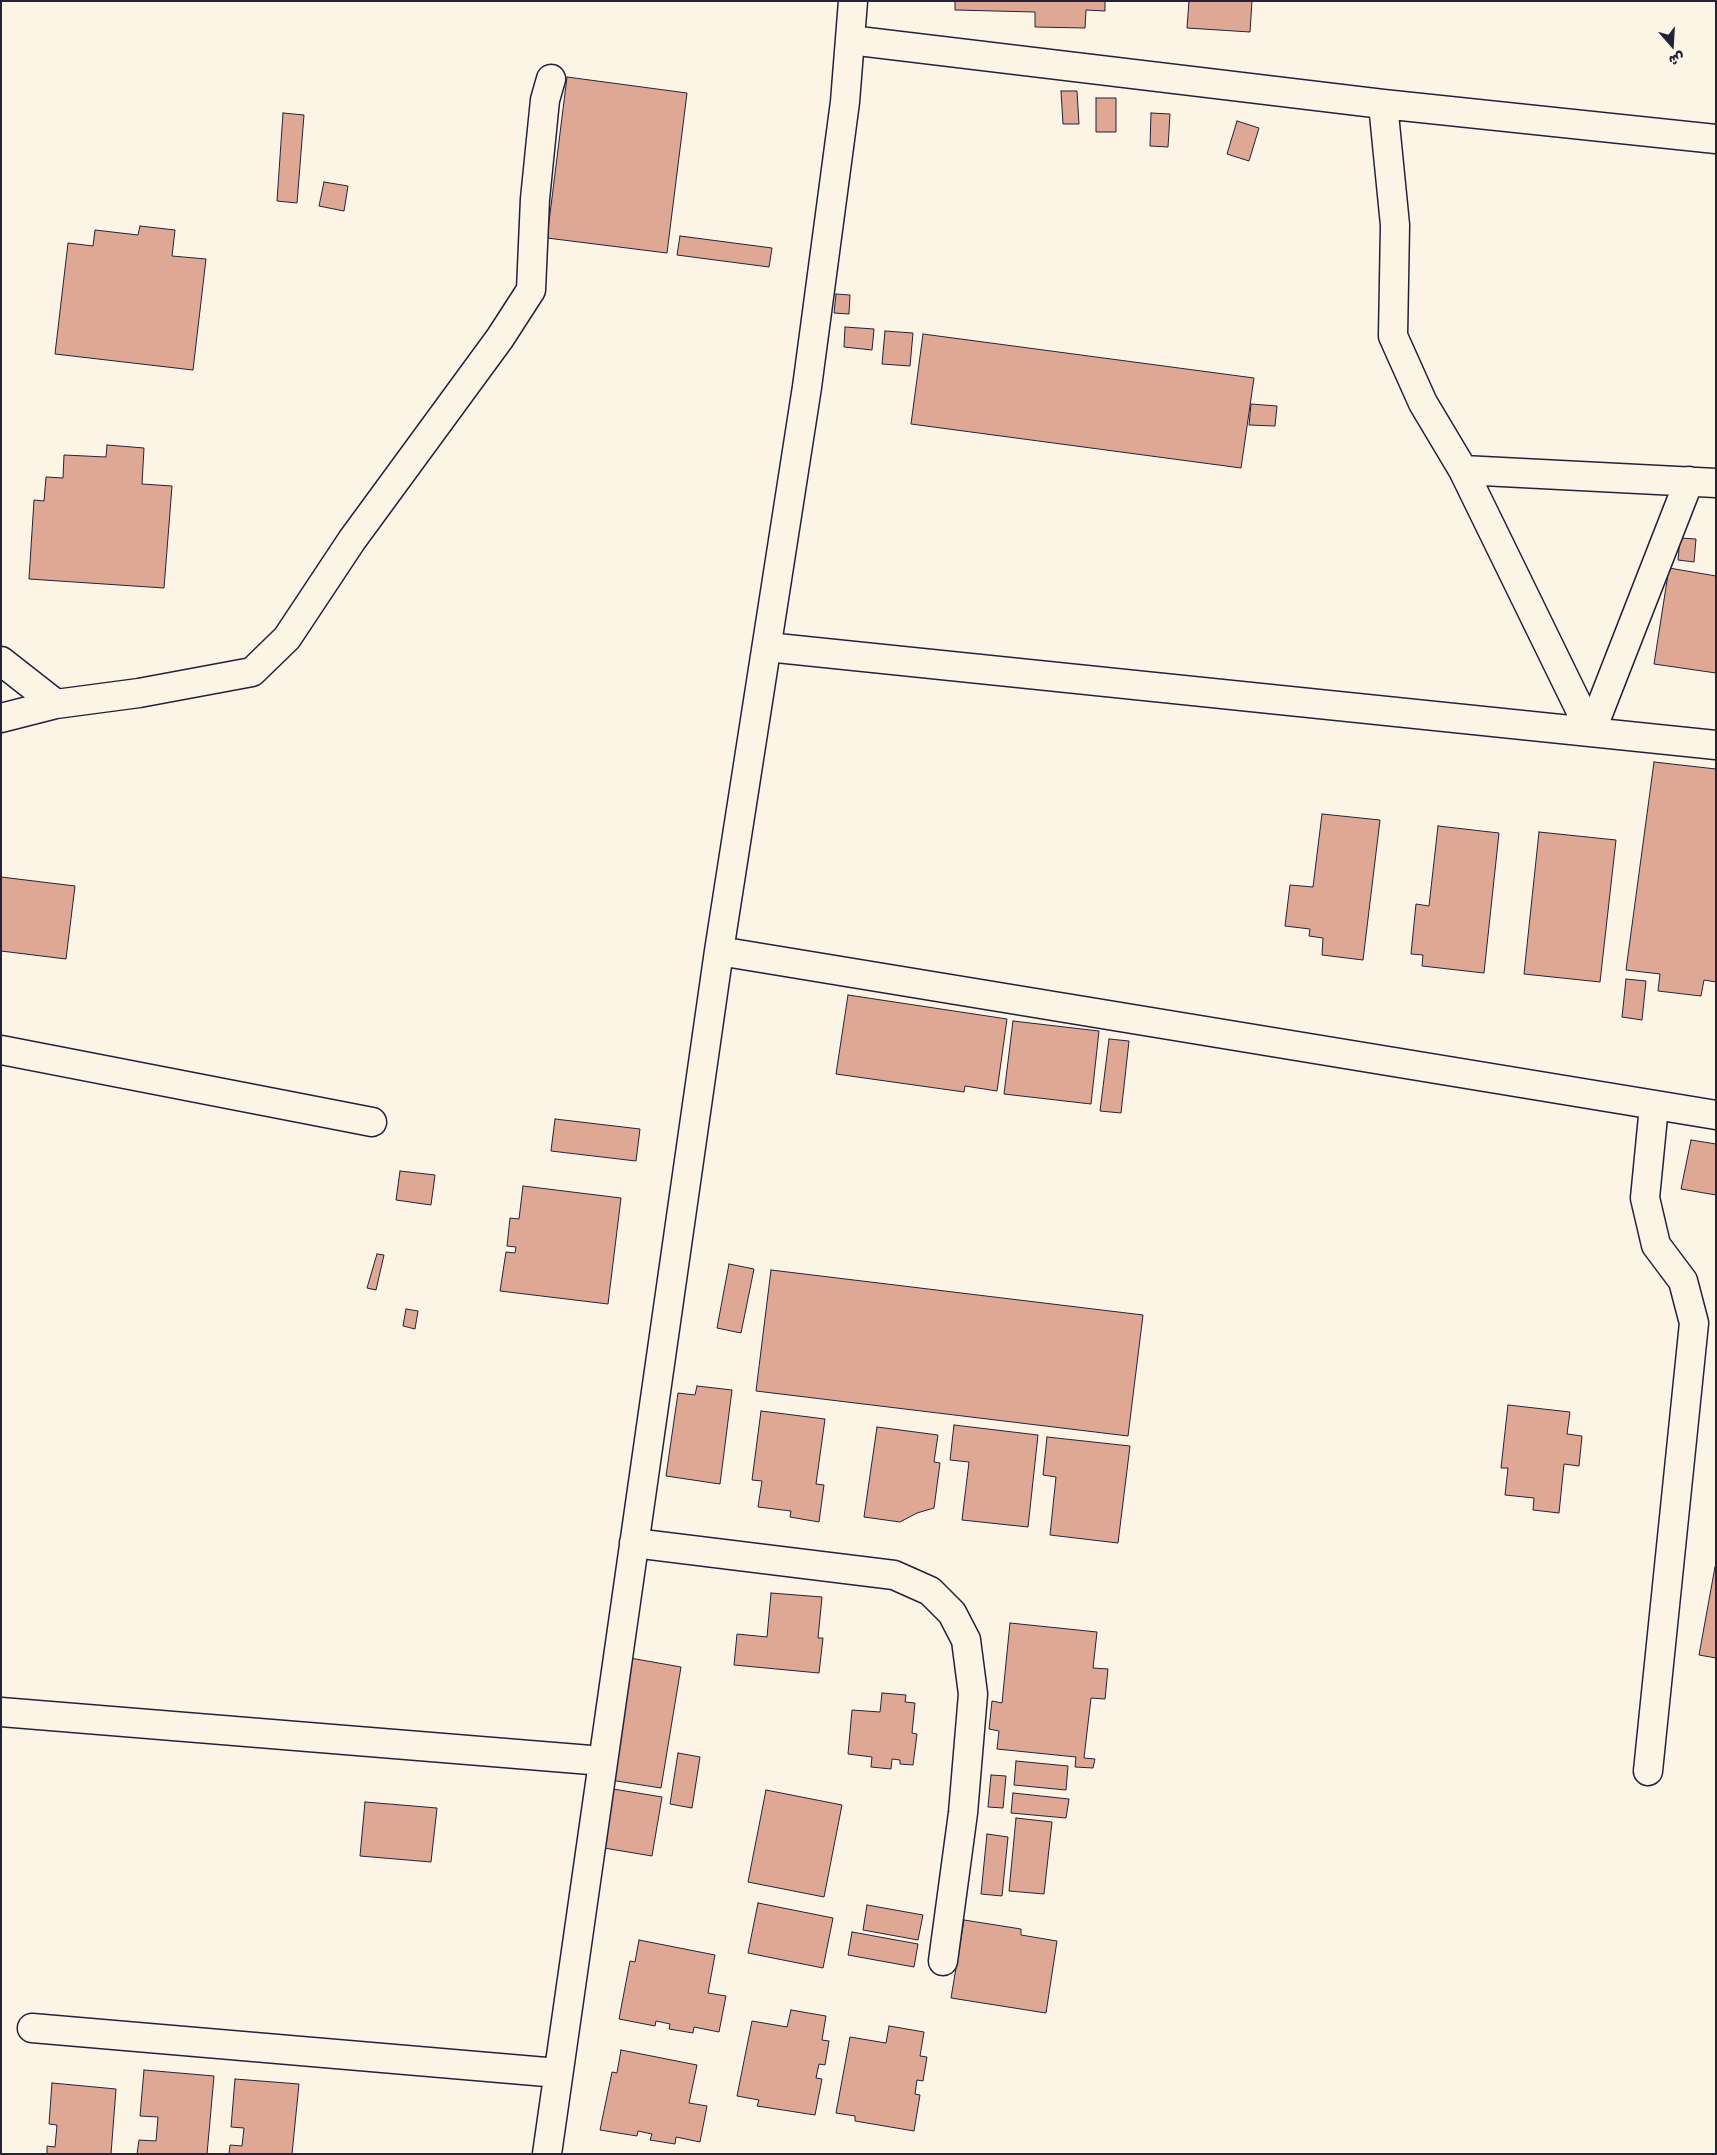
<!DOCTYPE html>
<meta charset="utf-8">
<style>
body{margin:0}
#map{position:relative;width:1717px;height:2155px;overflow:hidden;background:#fcf5e5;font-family:"Playpen Sans","Playpen Sans Arabic",sans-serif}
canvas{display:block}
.frame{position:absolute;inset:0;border:2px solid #22223b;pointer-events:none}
.north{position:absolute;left:1647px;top:20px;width:50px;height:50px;-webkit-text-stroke:4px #fcf5e5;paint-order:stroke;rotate:161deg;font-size:14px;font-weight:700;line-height:20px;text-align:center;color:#22223b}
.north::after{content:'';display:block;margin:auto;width:18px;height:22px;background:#22223b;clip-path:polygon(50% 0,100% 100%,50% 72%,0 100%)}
</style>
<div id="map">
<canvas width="1717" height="2155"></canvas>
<div class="frame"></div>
<div class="north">ش</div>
</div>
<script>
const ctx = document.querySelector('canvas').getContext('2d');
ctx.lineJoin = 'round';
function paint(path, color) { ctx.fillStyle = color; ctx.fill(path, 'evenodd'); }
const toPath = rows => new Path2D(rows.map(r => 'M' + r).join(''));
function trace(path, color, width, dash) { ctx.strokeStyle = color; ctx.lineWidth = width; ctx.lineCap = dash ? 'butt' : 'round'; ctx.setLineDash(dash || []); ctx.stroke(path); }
const building = toPath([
 [955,1,1105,1,1105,11,1086,10,1085,28,1035,27,1035,12,955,10,955,1],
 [1189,1,1252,1,1250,32,1187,28,1189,1],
 [567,77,687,93,667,253,547,238,567,77],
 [1061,91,1077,91,1079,124,1063,124,1061,91],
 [1096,98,1116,98,1116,132,1096,132,1096,98],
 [283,113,304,115,297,203,277,201,283,113],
 [1151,113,1170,114,1168,147,1150,146,1151,113],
 [1237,121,1259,128,1249,161,1227,154,1237,121],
 [324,182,348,186,344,211,319,206,324,182],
 [140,226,175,230,172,256,206,259,193,370,55,354,68,243,93,246,95,230,138,235,140,226],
 [680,236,772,248,769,267,677,255,680,236],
 [836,294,850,295,849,314,834,313,836,294],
 [845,327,874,329,872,350,844,347,845,327],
 [885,331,913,333,910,366,882,364,885,331],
 [923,334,1254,378,1241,468,911,424,923,334],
 [1251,404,1277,406,1275,426,1249,425,1251,404],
 [107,445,144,448,142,484,172,486,164,588,29,579,34,500,44,501,46,477,63,478,64,455,106,457,107,445],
 [1680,538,1696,539,1694,562,1678,560,1680,538],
 [1669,568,1716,576,1716,673,1654,664,1669,568],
 [1654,762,1716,769,1716,982,1704,980,1701,996,1658,991,1660,974,1626,970,1654,762],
 [1322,814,1380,820,1363,960,1322,955,1323,938,1309,936,1310,929,1285,926,1290,885,1313,887,1322,814],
 [1438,826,1499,833,1484,973,1422,966,1423,955,1411,954,1416,904,1429,906,1438,826],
 [1539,832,1616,840,1600,982,1524,974,1539,832],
 [1,877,75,886,66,959,1,951,1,877],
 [1626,979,1646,981,1642,1020,1622,1017,1626,979],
 [848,995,1007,1019,997,1091,965,1086,964,1092,836,1074,848,995],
 [1013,1021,1099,1031,1091,1104,1004,1094,1013,1021],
 [1109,1039,1129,1041,1121,1113,1100,1111,1109,1039],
 [555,1119,640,1129,636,1161,551,1151,555,1119],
 [1691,1140,1716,1144,1716,1195,1681,1189,1691,1140],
 [400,1171,435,1175,431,1205,396,1200,400,1171],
 [523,1186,621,1198,608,1304,500,1291,506,1252,515,1253,516,1247,507,1246,510,1218,519,1219,523,1186],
 [377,1254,384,1255,376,1290,367,1288,377,1254],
 [729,1264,754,1269,741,1333,717,1328,729,1264],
 [771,1270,1143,1315,1128,1436,756,1391,771,1270],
 [406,1309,418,1311,415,1329,403,1326,406,1309],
 [697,1386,732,1390,720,1484,666,1476,678,1393,695,1395,697,1386],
 [1508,1405,1570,1412,1567,1434,1582,1436,1579,1466,1564,1464,1559,1513,1533,1510,1534,1498,1505,1495,1508,1468,1501,1468,1508,1405],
 [761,1411,825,1419,816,1484,824,1485,819,1522,790,1517,791,1511,758,1507,762,1481,752,1480,761,1411],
 [954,1425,1038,1435,1028,1527,962,1520,969,1462,950,1460,954,1425],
 [877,1427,938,1435,934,1462,940,1463,934,1508,917,1513,900,1522,864,1517,877,1427],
 [1047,1437,1130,1446,1118,1543,1050,1535,1056,1477,1043,1475,1047,1437],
 [1715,1567,1716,1567,1716,1658,1699,1655,1715,1567],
 [771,1593,822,1597,818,1638,823,1638,819,1673,734,1665,737,1634,767,1637,771,1593],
 [1010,1623,1097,1632,1093,1668,1108,1669,1105,1699,1091,1698,1084,1758,1095,1759,1093,1768,1075,1767,1076,1757,997,1749,999,1731,989,1729,992,1701,1002,1703,1010,1623],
 [630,1658,681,1667,661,1788,610,1780,630,1658],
 [882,1693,906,1695,905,1702,915,1703,912,1733,917,1734,913,1765,900,1764,900,1760,892,1759,891,1769,871,1767,872,1757,848,1754,852,1710,880,1712,882,1693],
 [678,1753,700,1757,692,1808,670,1804,678,1753],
 [1016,1761,1068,1766,1066,1790,1014,1785,1016,1761],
 [991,1775,1006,1776,1003,1808,988,1807,991,1775],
 [613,1789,662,1797,652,1856,604,1848,613,1789],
 [766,1790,842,1805,824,1897,748,1882,766,1790],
 [1013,1793,1069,1799,1066,1818,1011,1813,1013,1793],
 [365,1802,437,1808,431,1862,360,1856,365,1802],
 [1016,1818,1052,1822,1044,1894,1009,1891,1016,1818],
 [987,1834,1008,1837,1002,1896,981,1894,987,1834],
 [758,1903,833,1918,823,1968,748,1953,758,1903],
 [867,1905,923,1915,918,1940,863,1930,867,1905],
 [964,1920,1021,1929,1021,1935,1057,1941,1046,2013,951,1998,964,1920],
 [852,1932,918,1944,914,1967,848,1955,852,1932],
 [639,1940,715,1955,708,1993,726,1996,719,2032,694,2027,693,2033,669,2029,670,2024,656,2021,655,2026,619,2019,630,1961,635,1962,639,1940],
 [791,2010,826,2016,822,2040,829,2041,825,2065,819,2064,816,2078,822,2079,815,2115,757,2106,759,2100,737,2096,752,2021,787,2027,791,2010],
 [889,2026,924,2032,920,2056,927,2057,923,2081,917,2080,915,2094,920,2095,914,2131,855,2121,855,2116,836,2113,850,2037,886,2043,889,2026],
 [621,2050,697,2065,689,2103,707,2106,700,2142,676,2137,675,2144,650,2140,652,2134,638,2131,637,2136,600,2130,612,2072,617,2073,621,2050],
 [144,2070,214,2076,207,2154,137,2154,139,2140,156,2141,158,2117,140,2116,144,2070],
 [235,2079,299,2084,292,2154,229,2154,230,2145,242,2146,244,2128,231,2127,235,2079],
 [52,2083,116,2089,111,2154,47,2154,47,2146,55,2147,57,2125,49,2124,52,2083]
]);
paint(building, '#dfa895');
trace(building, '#22223b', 1);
const minor = toPath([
 [850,40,1383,104,1716,139],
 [1383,104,1395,225,1393,336,1423,403,1463,470,1591,732],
 [1463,470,1716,483],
 [767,647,1716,745],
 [1,661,56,704],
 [1,718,56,704,139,693,252,672,287,638,352,540,500,338,531,290,535,199,545,100,551,79],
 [1591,732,1689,481],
 [719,951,1716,1115],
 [1,1050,372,1122],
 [634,1543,894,1575,930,1591,952,1613,966,1640,973,1694,963,1813,943,1961],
 [1,1712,603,1761],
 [1648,1771,1694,1323,1683,1281,1656,1245,1645,1198,1654,1106],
 [32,2028,558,2073],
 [547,2154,719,951,807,387,845,102,853,1]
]);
trace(minor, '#22223b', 31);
trace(minor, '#fcf5e5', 28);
</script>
